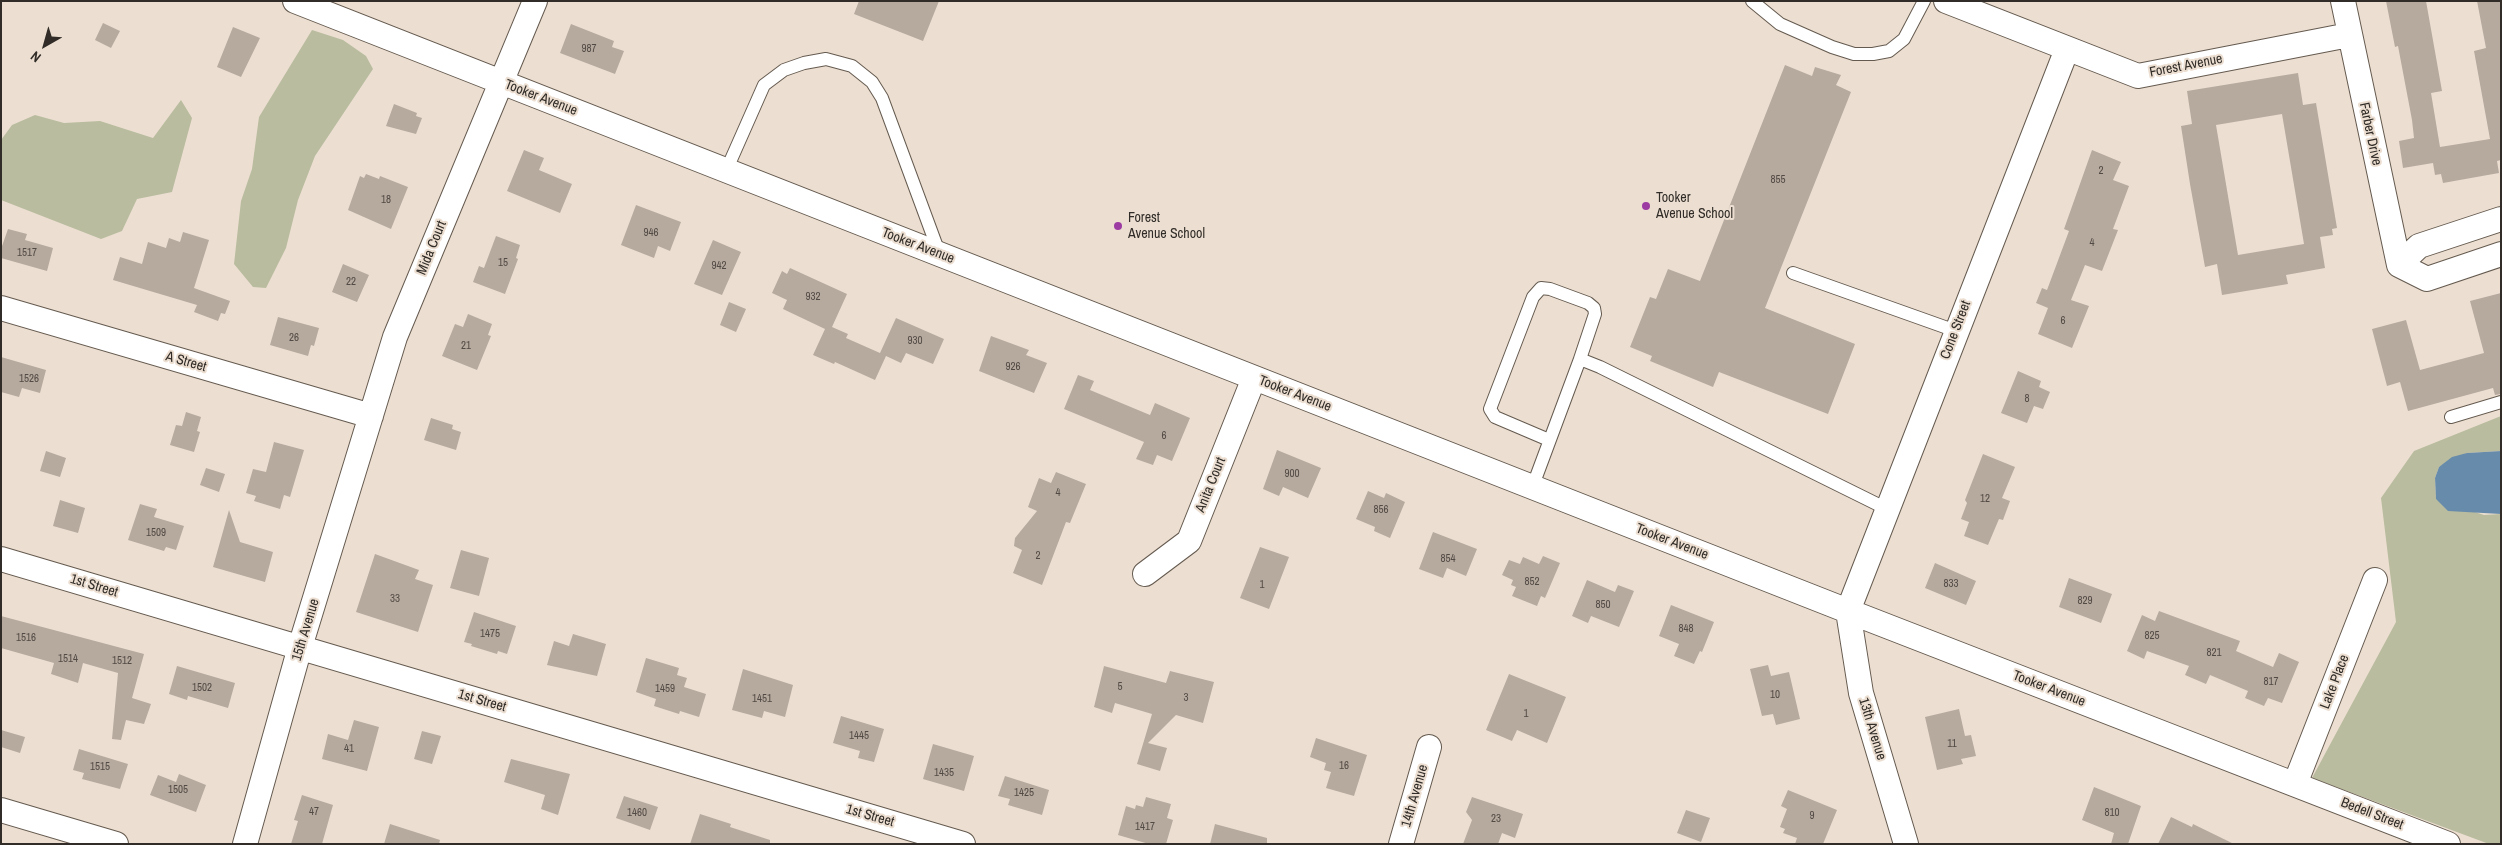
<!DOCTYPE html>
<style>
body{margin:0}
#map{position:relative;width:2502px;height:845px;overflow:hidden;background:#ecdfd2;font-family:"Archivo Narrow",sans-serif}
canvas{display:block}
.frame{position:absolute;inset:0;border:2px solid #312c27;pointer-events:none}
.north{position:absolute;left:20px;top:20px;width:50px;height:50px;-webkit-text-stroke:4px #ecdfd2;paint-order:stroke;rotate:218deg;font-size:14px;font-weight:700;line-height:20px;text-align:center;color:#312c27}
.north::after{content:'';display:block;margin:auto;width:18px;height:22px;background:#312c27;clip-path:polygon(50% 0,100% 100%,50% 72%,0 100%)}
</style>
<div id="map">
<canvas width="2502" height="845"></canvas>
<div class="frame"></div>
<div class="north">N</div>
</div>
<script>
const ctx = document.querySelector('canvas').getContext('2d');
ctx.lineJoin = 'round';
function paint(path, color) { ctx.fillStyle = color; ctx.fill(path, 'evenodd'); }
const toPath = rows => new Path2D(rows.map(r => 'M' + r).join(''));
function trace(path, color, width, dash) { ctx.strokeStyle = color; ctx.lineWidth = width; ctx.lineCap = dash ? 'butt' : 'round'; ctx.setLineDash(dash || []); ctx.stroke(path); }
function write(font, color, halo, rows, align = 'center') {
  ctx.font = font + ' "Archivo Narrow",sans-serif'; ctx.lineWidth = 4; ctx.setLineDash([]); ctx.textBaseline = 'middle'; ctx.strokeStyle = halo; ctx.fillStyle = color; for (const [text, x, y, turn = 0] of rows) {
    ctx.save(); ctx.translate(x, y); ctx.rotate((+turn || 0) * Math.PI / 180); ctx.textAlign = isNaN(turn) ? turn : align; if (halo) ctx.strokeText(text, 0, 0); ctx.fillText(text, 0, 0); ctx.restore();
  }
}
paint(toPath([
 [312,30,343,40,366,56,373,69,315,156,298,200,286,248,266,288,253,287,234,264,241,201,252,169,259,117],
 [181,100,192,118,172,192,137,199,122,231,101,239,1,200,1,140,12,125,35,115,64,123,100,121,153,138],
 [2501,416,2501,451,2467,453,2439,467,2435,478,2436,499,2484,515,2501,514,2501,844,2489,844,2312,778,2396,622,2381,498,2414,451]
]), '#b9bc9e');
paint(toPath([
 [2501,451,2501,514,2448,511,2436,499,2435,478,2439,467,2452,457,2467,453]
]), '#678bab');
paint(toPath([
 [859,1,939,1,923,41,854,14],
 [2386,1,2426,1,2442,91,2431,93,2440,147,2490,139,2474,51,2486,48,2477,1,2501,1,2501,160,2497,161,2499,173,2443,183,2441,174,2435,175,2433,163,2403,168,2399,141,2414,138,2412,120,2398,46,2395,47],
 [103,23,120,31,111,48,95,40],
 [571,24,614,41,612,47,624,51,615,74,560,53],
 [233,27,260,38,241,77,217,67],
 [1785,65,1812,76,1815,67,1841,75,1836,85,1851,92,1765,308,1855,344,1828,414,1719,372,1713,387,1650,361,1652,356,1630,347,1650,297,1656,299,1668,269,1700,281],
 [2298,73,2303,105,2316,103,2337,228,2332,229,2333,235,2320,237,2325,268,2286,275,2288,284,2222,295,2217,264,2205,267,2190,184,2181,126,2192,124,2187,91],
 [2282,114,2304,244,2238,255,2216,125],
 [394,104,417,113,416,116,422,118,416,134,386,126],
 [524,150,544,158,539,170,572,184,560,213,507,191],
 [2092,150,2121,162,2113,180,2129,186,2113,229,2118,230,2102,271,2085,265,2071,300,2089,306,2072,348,2038,334,2048,308,2036,303,2042,288,2047,290,2069,231,2064,229],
 [366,174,379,179,380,176,408,187,391,229,348,210,360,176,364,178],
 [636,205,681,222,670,251,658,246,654,258,621,245],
 [8,229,27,234,25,240,53,248,47,271,1,258,1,249],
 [183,232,209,240,194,288,230,301,225,314,221,313,218,321,194,312,197,305,113,280,120,257,142,264,148,242,166,248,169,238,180,242],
 [496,236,520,245,516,258,518,259,505,294,473,282,479,266,484,268],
 [713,240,741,252,722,295,694,284],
 [343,264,369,275,357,302,332,292],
 [790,268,847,294,832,327,848,334,846,338,880,353,896,318,944,339,933,364,906,353,901,363,886,356,875,380,835,362,834,364,813,355,825,329,783,309,787,300,772,293,782,271,787,274],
 [2501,293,2501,394,2495,395,2493,388,2408,411,2400,382,2387,386,2372,329,2406,320,2420,370,2484,353,2470,301],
 [729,302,746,309,736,332,720,325],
 [468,314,492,324,488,335,491,336,477,370,442,356,455,324,463,327],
 [278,317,319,328,314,346,311,345,308,356,270,345],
 [991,336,1029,350,1026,355,1047,363,1034,393,979,371],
 [1,357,46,370,40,393,22,388,19,397,1,392],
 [2018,371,2041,381,2039,387,2050,392,2043,409,2034,406,2027,423,2001,413],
 [1078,375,1094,381,1090,390,1150,415,1155,403,1190,418,1172,461,1157,455,1153,465,1136,459,1144,442,1064,409],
 [186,412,201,417,197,431,200,432,194,452,170,445,176,425,182,426],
 [431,418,453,425,452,429,461,432,456,450,424,440],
 [274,442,304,450,290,497,284,495,280,509,254,501,256,496,246,493,253,469,266,472],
 [1277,450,1321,468,1308,498,1283,487,1279,496,1263,489],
 [46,451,66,458,60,477,40,471],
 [1983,454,2015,467,2002,498,2010,501,2003,520,1999,519,1988,545,1964,536,1969,522,1961,519,1967,503,1965,500],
 [206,468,225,474,219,492,200,485],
 [1056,472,1086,484,1070,523,1066,522,1042,585,1013,573,1022,550,1014,546,1015,538,1037,511,1028,507,1039,478,1051,483],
 [1368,491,1384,498,1386,493,1405,502,1390,538,1374,531,1375,527,1356,519],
 [60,500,85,508,78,533,53,526],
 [140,504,157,509,154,517,184,526,176,550,166,547,164,551,128,540],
 [229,510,240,542,273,552,265,582,213,567],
 [1433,532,1477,549,1466,576,1447,568,1443,578,1419,569],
 [1260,547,1289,557,1269,609,1240,598],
 [461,550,489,558,479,596,450,588],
 [375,554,419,570,415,579,433,585,418,632,356,612],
 [1543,556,1560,563,1545,598,1541,596,1537,606,1512,596,1516,587,1511,585,1513,580,1502,575,1509,560,1520,564,1523,557,1539,564],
 [1935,563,1976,581,1966,605,1925,588],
 [2069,578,2112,594,2101,623,2059,607],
 [1587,580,1615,592,1618,585,1634,591,1619,627,1591,616,1588,623,1572,616],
 [1671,605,1714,622,1702,652,1700,651,1694,664,1674,656,1679,644,1659,636],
 [2159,611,2240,641,2236,651,2273,667,2279,653,2299,662,2282,703,2268,698,2264,706,2245,698,2248,691,2210,675,2206,684,2185,675,2189,666,2147,651,2144,659,2127,651,2142,615,2155,621],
 [474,612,516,626,507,654,498,651,497,654,471,646,472,644,464,642],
 [1,616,144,654,132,698,151,704,144,724,126,720,121,740,112,739,118,673,83,663,78,683,51,674,54,663,1,648],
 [573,634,606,644,597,676,547,665,554,641,569,646],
 [646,658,679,668,677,675,687,678,684,687,706,694,699,717,680,711,679,714,654,706,656,699,636,692],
 [1768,665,1771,676,1789,672,1800,719,1776,725,1773,714,1762,716,1750,669],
 [177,666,235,683,228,708,188,696,187,700,169,694],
 [1104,666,1166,683,1170,671,1214,682,1203,723,1176,715,1148,743,1167,748,1160,771,1137,764,1152,714,1115,703,1112,713,1094,707],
 [743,669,793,685,785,717,764,711,762,718,732,710],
 [1509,674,1566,697,1547,743,1517,730,1512,741,1486,730],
 [1959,709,1965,736,1971,735,1976,756,1961,759,1963,764,1937,770,1925,717],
 [841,716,884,729,874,762,858,758,860,751,833,743],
 [354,720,379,727,367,771,322,759,328,734,348,740],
 [1,730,25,737,20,753,1,747],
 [422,731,441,736,432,764,414,759],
 [1316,738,1367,755,1354,796,1326,788,1331,772,1324,770,1326,763,1310,757],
 [933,744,974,756,964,791,923,779],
 [79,749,128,764,120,789,82,779,84,773,73,770],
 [511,759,570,774,558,815,541,809,545,795,504,782],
 [179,774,206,785,196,812,150,795,158,775,176,782],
 [1005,776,1049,790,1042,815,1008,805,1010,799,998,796],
 [2094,787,2141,806,2128,844,2111,844,2114,833,2082,820],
 [1788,790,1837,810,1823,844,1795,844,1797,838,1783,833,1785,829,1780,827,1787,809,1781,806],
 [302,795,333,805,322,844,291,844,298,821,294,820],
 [624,796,658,807,650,830,616,818],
 [1146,797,1171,804,1167,818,1173,820,1166,844,1149,844,1118,835,1126,806,1135,809,1136,805,1143,807],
 [1472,797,1523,814,1515,838,1502,833,1498,844,1463,844,1472,820,1466,812],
 [1686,810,1710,818,1701,842,1677,833],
 [700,814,731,824,730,827,770,840,770,844,690,844],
 [2171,817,2192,827,2193,824,2234,844,2158,844],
 [390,824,440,840,439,844,384,844],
 [1215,824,1267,838,1267,844,1210,844]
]), '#b6a99e');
const lane = toPath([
 [1752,1,1780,24,1832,47,1854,54,1873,54,1889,51,1904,39,1924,1],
 [726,171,764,85,784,70,804,63,826,59,852,66,872,82,882,98,940,255],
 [1793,273,1956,331],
 [2451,417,2501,402],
 [1549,440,1495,417,1490,409,1533,297,1541,288,1550,289,1588,303,1594,308,1595,314,1580,359],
 [1532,488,1580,359,1600,367,1887,509]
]);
const street = toPath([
 [295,1,1848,611,2448,844],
 [1946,1,2138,76,2349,35],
 [2343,1,2399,265],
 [2399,265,2419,246,2501,219],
 [2399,265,2427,279,2501,254],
 [1,308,371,416],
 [1,559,963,844],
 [1145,574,1189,541,1254,378],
 [2295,784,2375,580],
 [1,810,116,844],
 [245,844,300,647,395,337,535,1],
 [1401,844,1429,747],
 [1906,844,1861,693,1848,611,2067,49]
]);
trace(lane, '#655a4f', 14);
trace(street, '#655a4f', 26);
trace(lane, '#fff', 12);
trace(street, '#fff', 24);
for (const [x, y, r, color] of [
 [1646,206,5,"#9c3ba2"],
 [1118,226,5,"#9c3ba2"]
]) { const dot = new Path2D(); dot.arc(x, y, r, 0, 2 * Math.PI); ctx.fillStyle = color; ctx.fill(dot); trace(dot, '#ecdfd2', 2); }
write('11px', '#524b45', null, [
 ["987",589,49],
 ["2",2101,171],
 ["855",1778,180],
 ["18",386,200],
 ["946",651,233],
 ["4",2092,243],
 ["1517",27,253],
 ["15",503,263],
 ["942",719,266],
 ["22",351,282],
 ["932",813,297],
 ["6",2063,321],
 ["26",294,338],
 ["930",915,341],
 ["21",466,346],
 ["926",1013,367],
 ["1526",29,379],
 ["8",2027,399],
 ["6",1164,436],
 ["900",1292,474],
 ["4",1058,493],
 ["12",1985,499],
 ["856",1381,510],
 ["1509",156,533],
 ["2",1038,556],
 ["854",1448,559],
 ["852",1532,582],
 ["833",1951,584],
 ["1",1262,585],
 ["33",395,599],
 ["829",2085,601],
 ["850",1603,605],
 ["848",1686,629],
 ["1475",490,634],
 ["825",2152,636],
 ["1516",26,638],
 ["821",2214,653],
 ["1514",68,659],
 ["1512",122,661],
 ["817",2271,682],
 ["5",1120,687],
 ["1502",202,688],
 ["1459",665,689],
 ["10",1775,695],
 ["3",1186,698],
 ["1451",762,699],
 ["1",1526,714],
 ["1445",859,736],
 ["11",1952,744],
 ["41",349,749],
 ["16",1344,766],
 ["1515",100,767],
 ["1435",944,773],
 ["1505",178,790],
 ["1425",1024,793],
 ["47",314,812],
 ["1460",637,813],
 ["810",2112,813],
 ["9",1812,816],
 ["23",1496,819],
 ["1417",1145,827]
]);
write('14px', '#312c27', '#ecdfd2', [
 ["Forest Avenue",2186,66,-11],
 ["Tooker Avenue",541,98,21],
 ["Farber Drive",2370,134,78],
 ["Tooker Avenue",918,246,21],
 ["Mida Court",432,248,-68],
 ["Cone Street",1956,330,-69],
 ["A Street",186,362,16],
 ["Tooker Avenue",1295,394,21],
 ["Anita Court",1211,485,-68],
 ["Tooker Avenue",1672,542,21],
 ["1st Street",94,586,17],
 ["15th Avenue",306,630,-73],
 ["Lake Place",2335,682,-69],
 ["Tooker Avenue",2049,689,21],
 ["1st Street",482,701,16],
 ["13th Avenue",1872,729,73],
 ["14th Avenue",1415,796,-74],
 ["Bedell Street",2372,814,21],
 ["1st Street",870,816,16]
]);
write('14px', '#312c27', '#ecdfd2', [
 ["Tooker",1656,198],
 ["Avenue School",1656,214],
 ["Forest",1128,218],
 ["Avenue School",1128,234]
], 'left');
</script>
